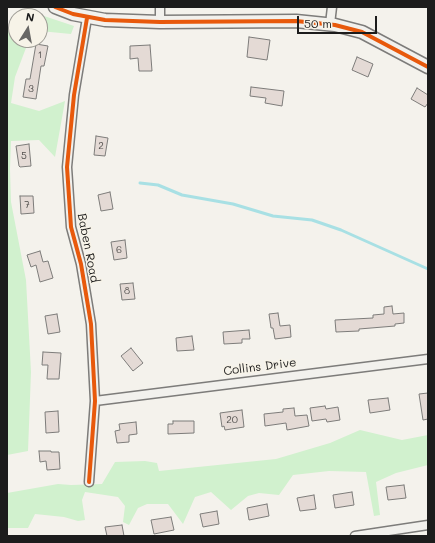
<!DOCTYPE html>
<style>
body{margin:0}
#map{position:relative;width:435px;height:543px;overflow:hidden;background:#f4f2ec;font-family:Mali,sans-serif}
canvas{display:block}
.frame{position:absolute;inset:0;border:8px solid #1c1c1c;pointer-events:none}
.north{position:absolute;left:8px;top:8px;width:40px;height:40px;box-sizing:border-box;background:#f7f3e8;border:1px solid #9f9d96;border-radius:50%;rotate:11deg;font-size:11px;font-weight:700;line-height:16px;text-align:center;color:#1c1c1c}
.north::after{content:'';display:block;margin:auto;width:14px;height:18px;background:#686765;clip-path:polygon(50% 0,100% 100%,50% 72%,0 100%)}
.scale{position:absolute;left:297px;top:16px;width:80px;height:18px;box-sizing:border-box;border:2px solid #1c1c1c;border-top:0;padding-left:5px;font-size:12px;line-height:14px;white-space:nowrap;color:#1c1c1c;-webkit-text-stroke:3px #f7f3e8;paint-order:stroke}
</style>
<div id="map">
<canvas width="435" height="543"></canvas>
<div class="frame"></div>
<div class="north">N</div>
<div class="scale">50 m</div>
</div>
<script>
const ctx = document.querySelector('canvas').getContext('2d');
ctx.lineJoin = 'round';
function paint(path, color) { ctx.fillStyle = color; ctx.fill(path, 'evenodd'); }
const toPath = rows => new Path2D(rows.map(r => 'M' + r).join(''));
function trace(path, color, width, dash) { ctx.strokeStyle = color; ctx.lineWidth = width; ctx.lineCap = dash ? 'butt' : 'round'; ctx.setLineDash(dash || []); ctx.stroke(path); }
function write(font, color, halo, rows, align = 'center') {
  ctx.font = font + ' Mali,sans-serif'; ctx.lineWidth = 3; ctx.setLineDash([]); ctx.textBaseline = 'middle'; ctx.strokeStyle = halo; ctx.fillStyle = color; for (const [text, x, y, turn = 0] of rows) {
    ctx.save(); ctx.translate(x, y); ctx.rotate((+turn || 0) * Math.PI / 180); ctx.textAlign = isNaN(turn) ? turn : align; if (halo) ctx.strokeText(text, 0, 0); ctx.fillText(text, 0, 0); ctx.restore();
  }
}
paint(toPath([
 [41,15,74,26,71,34,40,31],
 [16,28,16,40,29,40,15,77,11,103,39,111,65,101,55,157,39,140,11,141,10,169,11,202,26,280,31,372,28,451,7,455,7,30],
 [360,430,402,440,428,435,428,465,396,473,376,482,380,515,374,516,366,472,329,471,293,475,279,495,259,493,248,496,231,510,211,492,195,497,183,524,168,504,147,504,138,508,129,525,123,522,125,506,118,497,85,492,82,500,85,520,78,521,64,517,35,514,28,528,7,528,7,493,58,484,71,485,102,484,115,462,145,461,157,463,159,471,276,459,330,443]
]), '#d1f1ce');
trace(toPath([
 [140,183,158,185,182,195,233,204,273,216,312,220,341,230,428,269]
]), '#a8e0e4', 3);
const building = toPath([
 [249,37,270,40,267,60,247,57,249,37],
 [36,44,48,46,44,66,41,66,36,99,23,97,26,79,30,79,36,44],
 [150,45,152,71,139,71,138,58,130,59,130,46,150,45],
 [357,57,373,64,368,77,352,70,357,57],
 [251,87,284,91,282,106,265,103,266,98,250,96,251,87],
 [417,88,428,95,428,103,425,107,411,99,417,88],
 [96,136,108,138,105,156,94,155,96,136],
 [29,144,31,166,20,167,19,166,16,146,29,144],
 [110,192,113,209,101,211,98,195,110,192],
 [20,196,33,196,34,213,21,214,20,196],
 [125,240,127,258,114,260,111,242,125,240],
 [40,251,43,262,48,261,53,278,40,282,36,265,31,267,27,255,40,251],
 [133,283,135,299,122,300,120,284,133,283],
 [392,306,393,314,404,313,404,323,395,324,395,326,359,329,359,331,336,332,335,320,373,318,373,315,384,314,384,307,392,306],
 [278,313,280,326,290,325,291,337,275,339,273,328,271,328,269,314,278,313],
 [57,314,60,332,48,334,45,316,57,314],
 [249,330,250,339,242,339,242,343,224,344,223,332,249,330],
 [192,336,194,350,177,351,176,338,192,336],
 [131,348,143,363,133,371,121,356,131,348],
 [43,352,61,353,59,379,47,379,48,365,42,365,43,352],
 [428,393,428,419,423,420,419,394,428,393],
 [388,398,390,410,370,413,368,400,388,398],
 [325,406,326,409,338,407,340,420,327,422,326,419,312,421,310,408,325,406],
 [294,408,295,416,307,415,309,426,287,430,286,423,265,426,264,414,283,412,283,409,294,408],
 [242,410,244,427,225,430,224,426,222,427,220,413,242,410],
 [58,411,59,432,46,433,45,412,58,411],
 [173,421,194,421,194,433,168,434,168,424,173,424,173,421],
 [136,422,137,434,129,435,129,442,117,443,115,431,120,430,119,424,136,422],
 [39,451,51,451,51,452,59,452,60,469,47,470,46,461,40,462,39,451],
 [404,485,406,498,388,500,386,487,404,485],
 [352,492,354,505,335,508,333,495,352,492],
 [314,495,316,509,300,511,297,498,314,495],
 [267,504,269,516,249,520,247,508,267,504],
 [217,511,219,524,203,527,200,514,217,511],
 [171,517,174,530,154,534,151,520,171,517],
 [122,525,124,536,107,536,105,527,122,525]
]);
paint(building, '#e4dad5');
trace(building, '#7d7c7a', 1);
const street = toPath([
 [160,7,160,22],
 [87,18,74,95,67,167,71,227,81,264,91,324,95,401,89,482],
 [330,24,332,7],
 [95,401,428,359],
 [355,536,428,525]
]);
const secondary = toPath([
 [55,7,73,14,105,20,160,22,296,21,335,25,362,32,428,67]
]);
trace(street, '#7d7c7a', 11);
trace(secondary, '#7d7c7a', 15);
trace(street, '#f2f1ed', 8);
trace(secondary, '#f2f1ed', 12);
trace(toPath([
 [55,7,73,14,105,20,160,22,296,21,335,25,362,32,428,67],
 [87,18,74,95,67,167,71,227,81,264,91,324,95,401,89,482]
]), '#e8590c', 4);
write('10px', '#504e4c', null, [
 ["1",40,55],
 ["3",31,89],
 ["2",101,146],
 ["5",24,156],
 ["7",27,205],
 ["6",119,250],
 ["8",127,291],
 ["20",232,420]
]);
write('12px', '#1c1c1c', '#f7f3e8', [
 ["Baben Road",88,248,79],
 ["Collins Drive",260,367,-7]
]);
</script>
